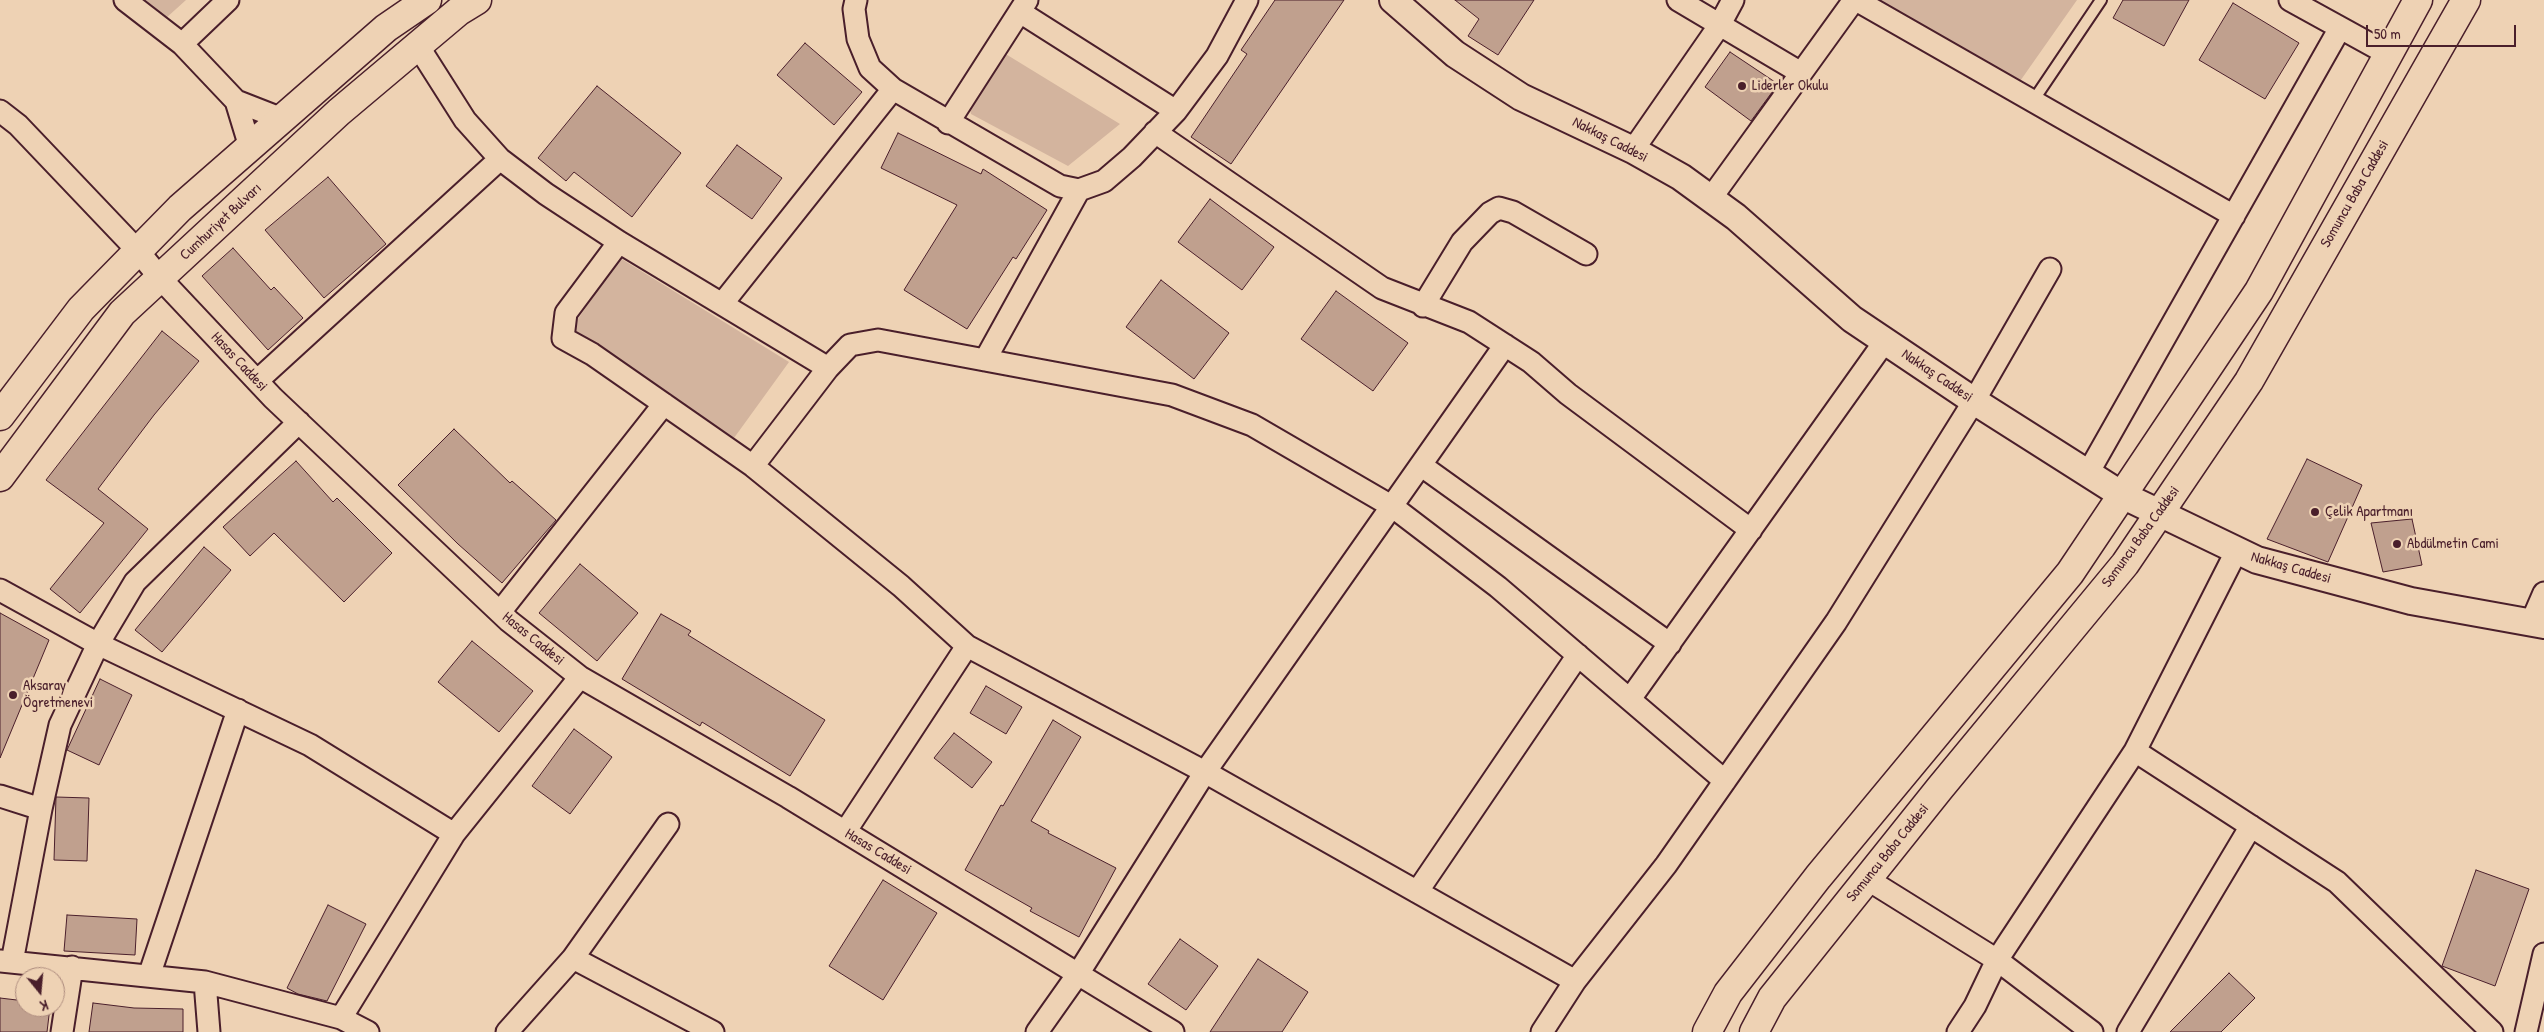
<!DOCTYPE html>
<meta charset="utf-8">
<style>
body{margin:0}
#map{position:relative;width:2544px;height:1032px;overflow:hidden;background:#eed2b4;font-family:"Patrick Hand",sans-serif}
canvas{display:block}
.north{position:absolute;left:15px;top:967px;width:50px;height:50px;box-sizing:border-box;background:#eed2b4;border:1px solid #ac8a7d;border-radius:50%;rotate:163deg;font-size:14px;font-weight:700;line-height:20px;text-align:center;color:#4a1f2b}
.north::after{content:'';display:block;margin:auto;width:18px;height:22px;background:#4a1f2b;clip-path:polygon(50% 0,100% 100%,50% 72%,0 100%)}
.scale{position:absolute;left:2366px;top:25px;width:150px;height:22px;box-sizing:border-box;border:2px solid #4a1f2b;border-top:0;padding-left:6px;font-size:15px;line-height:18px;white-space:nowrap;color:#4a1f2b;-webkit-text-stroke:4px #eed2b4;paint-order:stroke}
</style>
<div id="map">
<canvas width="2544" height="1032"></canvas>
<div class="north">K</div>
<div class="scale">50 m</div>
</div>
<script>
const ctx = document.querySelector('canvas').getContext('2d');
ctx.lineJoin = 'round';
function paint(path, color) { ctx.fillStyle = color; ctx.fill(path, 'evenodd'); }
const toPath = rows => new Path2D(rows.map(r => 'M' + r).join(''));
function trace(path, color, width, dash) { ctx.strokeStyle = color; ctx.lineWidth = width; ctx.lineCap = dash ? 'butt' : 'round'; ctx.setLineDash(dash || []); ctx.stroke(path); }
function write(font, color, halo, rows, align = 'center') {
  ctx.font = font + ' "Patrick Hand",sans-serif'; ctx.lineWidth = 5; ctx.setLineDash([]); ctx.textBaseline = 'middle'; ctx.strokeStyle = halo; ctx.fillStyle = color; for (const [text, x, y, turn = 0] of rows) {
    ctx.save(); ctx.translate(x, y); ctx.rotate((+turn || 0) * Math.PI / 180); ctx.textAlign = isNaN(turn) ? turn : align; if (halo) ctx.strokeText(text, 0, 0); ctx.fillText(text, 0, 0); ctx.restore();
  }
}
paint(toPath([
 [144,0,186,0,165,19],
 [1865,0,2077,0,2018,84],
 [1004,53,1120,124,1068,166,971,114,969,104],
 [620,258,789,362,734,438,571,329]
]), '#d3b49e');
const building = toPath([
 [1275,0,1344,0,1231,164,1191,137,1247,54,1241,50,1275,0],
 [1455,0,1534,0,1498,55,1468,36,1479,19,1455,0],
 [2123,0,2189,0,2164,46,2113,18,2123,0],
 [2233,3,2299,43,2265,99,2199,60,2233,3],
 [805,43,862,92,834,125,777,75,805,43],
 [1730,52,1778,84,1751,121,1705,87,1730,52],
 [597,86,681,153,632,217,574,172,566,181,538,158,597,86],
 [898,133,981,174,983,169,1047,210,1016,259,1013,257,967,329,904,290,957,205,881,168,898,133],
 [737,145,782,178,752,219,706,186,737,145],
 [328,177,386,244,324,298,265,230,328,177],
 [1210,199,1274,247,1242,290,1178,242,1210,199],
 [233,248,271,290,274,287,303,318,268,350,202,276,233,248],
 [1161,280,1229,333,1194,379,1126,327,1161,280],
 [1336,291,1408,343,1373,391,1301,339,1336,291],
 [162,331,199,361,154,415,98,489,148,529,80,613,50,589,104,523,46,480,162,331],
 [454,429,510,483,512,481,556,520,502,583,458,544,398,485,454,429],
 [2307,459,2362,485,2328,562,2267,539,2307,459],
 [296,461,333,502,337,498,392,553,344,602,274,533,250,556,223,527,296,461],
 [2412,519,2422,565,2383,572,2371,523,2412,519],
 [204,547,231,570,162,652,135,630,204,547],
 [580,564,638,613,597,661,539,613,580,564],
 [0,613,49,640,0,758,0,613],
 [661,614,691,631,688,635,825,720,790,776,702,722,700,726,622,679,661,614],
 [472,641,533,691,499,732,438,682,472,641],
 [100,679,132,695,99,765,67,750,100,679],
 [986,686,1022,707,1006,734,970,713,986,686],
 [1053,720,1081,737,1031,821,1049,831,1048,833,1116,868,1079,937,1030,911,1032,908,965,870,1001,805,1003,806,1053,720],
 [574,729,612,757,570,814,532,786,574,729],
 [954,733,992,762,972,788,934,758,954,733],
 [56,797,89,798,87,861,54,860,56,797],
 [2476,870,2529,889,2495,986,2442,966,2476,870],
 [883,880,937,913,883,1000,829,966,883,880],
 [328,905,366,924,327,1001,298,994,287,988,328,905],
 [67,915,137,919,135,955,64,951,67,915],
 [1180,939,1218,966,1186,1010,1148,984,1180,939],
 [1258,959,1308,992,1282,1032,1210,1032,1258,959],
 [2229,973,2255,998,2221,1032,2170,1032,2229,973],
 [0,998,25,1001,25,1007,50,1007,47,1032,0,1032,0,998],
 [93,1003,134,1008,183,1009,183,1032,89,1032,93,1003]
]);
paint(building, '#c0a08e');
trace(building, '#4a1f2b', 1);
const service = toPath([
 [2033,101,2101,0]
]);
const minor = toPath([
 [125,0,182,44,236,101,282,119],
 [856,0,854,9,858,39,870,68,893,89,1060,186,1079,190,1104,181,1132,157,1176,111,1217,56,1247,0],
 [1678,0,1801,73],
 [1856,0,2234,216],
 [2290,0,2388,54],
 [1020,12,1176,111],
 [182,44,228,0],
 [418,46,465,120,500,159,546,194,619,242,828,368],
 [236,101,250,147],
 [0,111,18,125,138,251,160,278,273,398,509,621,580,677,788,797,1173,1032],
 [948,123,1027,0],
 [1155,132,1382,288,1469,322,1531,362,1568,394,1751,530],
 [1633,150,1719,26,1733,0],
 [1711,198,1854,0],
 [619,242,566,313,563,338,592,354,753,466,901,586,967,646,1205,772,1575,981],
 [722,304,893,89],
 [1423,306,1462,242,1490,213,1499,208,1513,212,1586,254],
 [985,360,1079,190],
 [257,381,500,159],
 [753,466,828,368,850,345,878,340,1172,395,1252,425,1393,507,1498,587,1725,781],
 [1422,466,1670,644],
 [2088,473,2340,28],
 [0,590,98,644,310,745,454,834],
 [500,612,664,404],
 [2531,623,2544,593],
 [1630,699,1885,341],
 [2135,751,2337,882,2492,1032],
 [0,796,41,809],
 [845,832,967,646],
 [1867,879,1997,960,2092,1032],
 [1417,892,1578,655],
 [573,958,713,1032],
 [0,961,205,982,341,1018,368,1032],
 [12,962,41,809,60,725,98,644,135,582,299,422],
 [149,976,238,710],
 [205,982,209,1032],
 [341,1018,454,834,580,677],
 [62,1032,72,967],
 [507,1032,573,958,668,824],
 [1037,1032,1078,974,1205,772,1505,345],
 [1542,1032,1575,981,1666,865,1836,622,1974,401,2050,269],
 [1958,1032,1975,1006,1997,960,2135,751,2237,550],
 [2128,1032,2251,826],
 [2526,1032,2544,954]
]);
const tertiary = toPath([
 [1393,0,1455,54,1521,97,1633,150,1681,177,1736,217,1852,319,1974,401,2122,495,2257,560,2411,601,2544,625]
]);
const secondary = toPath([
 [1707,1032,1728,993,1818,877,2070,573,2259,291,2418,0],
 [1754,1032,1772,998,1940,788,2125,564,2249,381,2466,0]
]);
const primary = toPath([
 [0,416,81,309,180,208,386,28,427,0],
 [0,477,122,313,339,112,459,11,477,0]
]);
trace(service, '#4a1f2b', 14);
trace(minor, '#4a1f2b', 25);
trace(tertiary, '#4a1f2b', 30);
trace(secondary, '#4a1f2b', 31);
trace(primary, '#4a1f2b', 31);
trace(service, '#eed2b4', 10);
trace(minor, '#eed2b4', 21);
trace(tertiary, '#eed2b4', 26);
trace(secondary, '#eed2b4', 28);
trace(primary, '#eed2b4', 28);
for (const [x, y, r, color] of [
 [1742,86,5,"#4a1f2b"],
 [2315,512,5,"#4a1f2b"],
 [2397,544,5,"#4a1f2b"],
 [13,695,5,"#4a1f2b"]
]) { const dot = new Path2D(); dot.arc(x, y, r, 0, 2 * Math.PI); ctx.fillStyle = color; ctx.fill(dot); trace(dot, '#eed2b4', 2); }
write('15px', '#4a1f2b', '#eed2b4', [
 ["Liderler Okulu",1752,86],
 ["Çelik Apartmanı",2325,512],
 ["Abdülmetin Cami",2407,544],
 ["Aksaray",23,686],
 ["Ögretmenevi",23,703]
], 'left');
write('15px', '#4a1f2b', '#eed2b4', [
 ["Nakkaş Caddesi",1610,140,27],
 ["Somuncu Baba Caddesi",2355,194,-60],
 ["Cumhuriyet Bulvarı",221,222,-43],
 ["Hasas Caddesi",239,362,47],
 ["Nakkaş Caddesi",1937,376,34],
 ["Somuncu Baba Caddesi",2141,537,-54],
 ["Nakkaş Caddesi",2291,568,16],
 ["Hasas Caddesi",533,639,39],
 ["Hasas Caddesi",878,852,31],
 ["Somuncu Baba Caddesi",1888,853,-51]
]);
</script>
